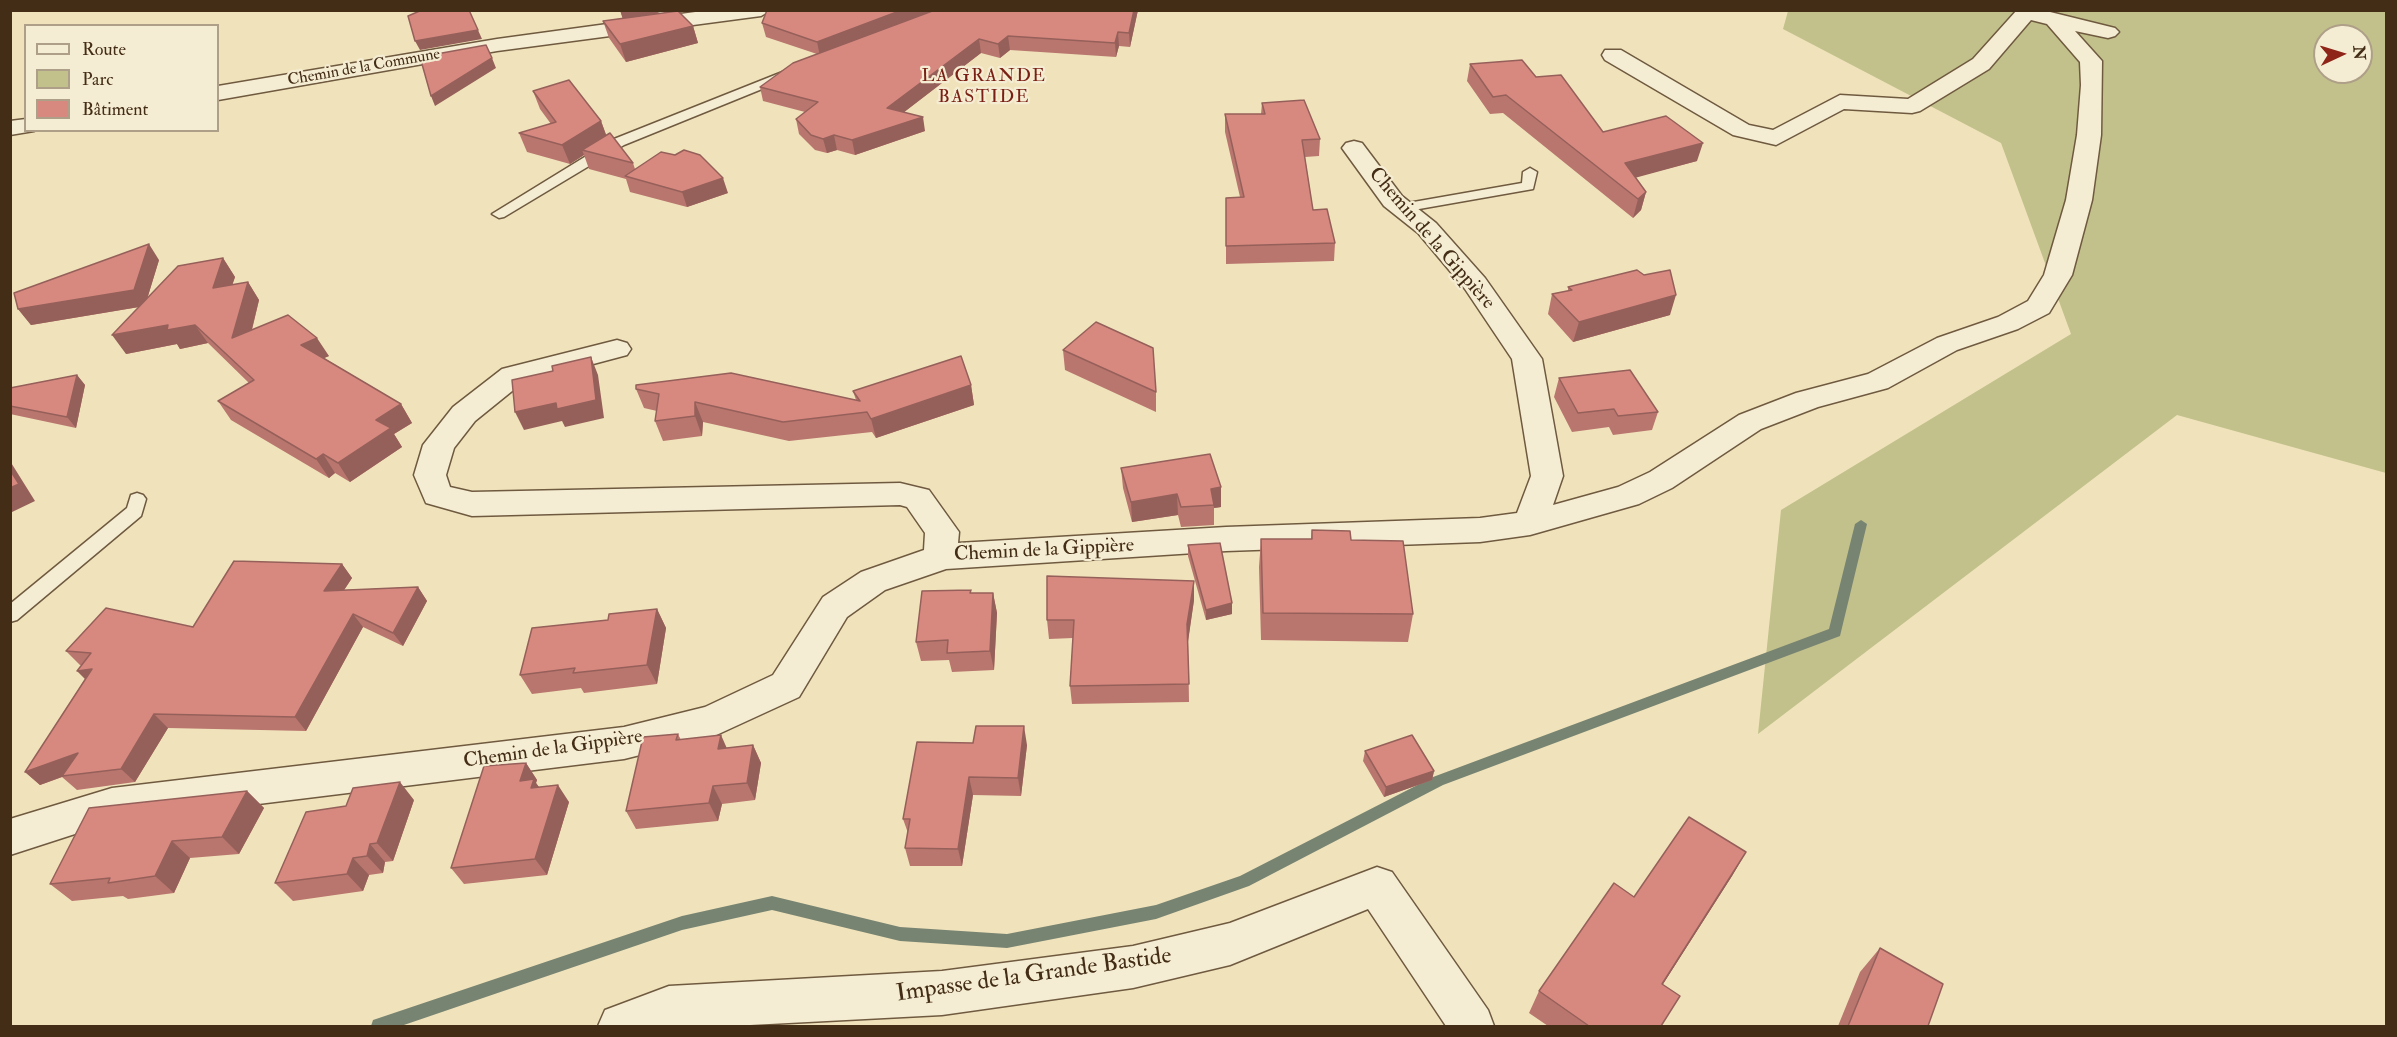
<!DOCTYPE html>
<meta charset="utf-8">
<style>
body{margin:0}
#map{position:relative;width:2397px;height:1037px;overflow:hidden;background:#f0e3bb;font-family:"IM FELL Double Pica",serif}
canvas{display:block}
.frame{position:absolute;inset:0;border:12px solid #442d17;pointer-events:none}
.legend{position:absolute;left:24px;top:24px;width:195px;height:108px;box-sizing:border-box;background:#f5edd3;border:2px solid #aea088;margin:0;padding:8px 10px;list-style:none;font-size:18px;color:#442d17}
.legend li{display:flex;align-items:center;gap:12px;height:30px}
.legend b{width:30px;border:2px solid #aea088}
.north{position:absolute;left:2313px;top:24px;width:60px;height:60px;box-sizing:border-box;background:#f5edd3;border:2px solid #aea088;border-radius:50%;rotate:86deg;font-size:16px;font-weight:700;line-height:24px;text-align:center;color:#442d17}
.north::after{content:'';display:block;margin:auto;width:21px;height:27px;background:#8f2418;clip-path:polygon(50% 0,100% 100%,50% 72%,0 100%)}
</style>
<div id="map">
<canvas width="2397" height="1037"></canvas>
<div class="frame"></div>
<ul class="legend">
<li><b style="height:8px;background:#f5edd3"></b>Route</li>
<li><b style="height:16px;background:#c2c18b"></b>Parc</li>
<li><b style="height:16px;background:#d78980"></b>Bâtiment</li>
</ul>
<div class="north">N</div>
</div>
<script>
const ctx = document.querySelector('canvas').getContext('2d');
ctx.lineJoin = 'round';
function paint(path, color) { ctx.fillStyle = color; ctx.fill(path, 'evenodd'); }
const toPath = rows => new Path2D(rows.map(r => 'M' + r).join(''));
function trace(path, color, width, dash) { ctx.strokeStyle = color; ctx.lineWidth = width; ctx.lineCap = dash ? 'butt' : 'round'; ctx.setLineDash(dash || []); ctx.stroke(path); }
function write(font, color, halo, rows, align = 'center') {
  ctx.font = font + ' "IM FELL Double Pica",serif'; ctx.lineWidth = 4.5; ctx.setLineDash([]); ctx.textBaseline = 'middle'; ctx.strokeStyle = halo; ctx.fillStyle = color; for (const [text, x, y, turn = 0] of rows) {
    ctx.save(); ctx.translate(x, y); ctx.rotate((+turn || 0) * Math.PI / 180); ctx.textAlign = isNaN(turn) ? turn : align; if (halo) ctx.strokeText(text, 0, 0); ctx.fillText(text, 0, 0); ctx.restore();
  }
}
paint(toPath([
 [1788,11,2386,11,2386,473,2177,415,1758,734,1781,510,2071,334,2001,143,1783,29],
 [2325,36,2361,36,2361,72,2325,72]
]), '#c2c18b');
paint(toPath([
 [1861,520,1867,524,1840,636,1443,785,1249,886,1156,919,1007,948,900,941,772,910,682,930,401,1026,371,1026,373,1020,379,1018,682,916,772,896,900,927,1007,934,1156,905,1240,876,1433,777,1829,629,1855,524,1861,520]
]), '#788472');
const service = toPath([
 [651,10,670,10,694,19,688,22,651,10],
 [790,69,796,73,794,76,624,145,504,217,499,218,492,214,614,139,790,69],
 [1530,168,1537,172,1533,189,1402,212,1395,208,1402,204,1522,183,1523,172,1530,168],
 [137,493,143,495,146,499,141,516,17,620,10,622,10,604,127,508,131,495,137,493]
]);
const minor = toPath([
 [710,10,771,10,761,16,497,51,218,100,218,86,497,39,710,10],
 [2017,10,2042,10,2115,28,2119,32,2115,36,2108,38,2075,31,2102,61,2101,135,2092,200,2072,275,2049,313,2018,329,1957,350,1888,388,1818,407,1761,429,1672,488,1639,504,1530,535,1480,542,1226,551,946,569,885,590,847,617,799,697,712,737,624,759,112,822,10,855,10,819,112,788,624,727,705,707,773,675,823,597,861,572,924,550,925,533,907,507,900,505,472,516,426,503,414,475,423,445,453,407,502,369,617,340,627,343,631,349,627,355,522,383,475,421,454,448,446,475,450,487,472,492,900,483,929,490,959,532,958,543,1226,527,1480,518,1517,513,1531,476,1512,359,1465,289,1418,233,1384,206,1342,148,1346,143,1354,141,1362,143,1402,196,1436,223,1485,278,1542,359,1563,476,1553,505,1618,487,1650,472,1739,415,1796,393,1868,374,1937,338,1998,317,2028,301,2044,275,2066,200,2077,135,2081,85,2080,62,2047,24,2031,20,1989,69,1920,111,1912,113,1844,109,1776,145,1733,135,1605,60,1602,55,1605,50,1621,50,1749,125,1773,130,1840,95,1908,99,1973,59,2017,10],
 [26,119,26,130,34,131,10,135,10,121,26,119],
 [1377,867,1392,872,1488,1010,1494,1026,1446,1026,1368,909,1230,965,1133,988,942,1015,731,1026,598,1026,605,1010,669,986,942,971,1133,946,1230,923,1377,867]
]);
trace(service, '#6f5a40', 3);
trace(minor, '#6f5a40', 3);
paint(service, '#f5edd3');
paint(minor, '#f5edd3');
paint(toPath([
 [620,10,657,10,658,14,693,26,698,43,626,62,609,38,603,21,623,18],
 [1138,10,1130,47,1119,46,1116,57,1010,50,1000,58,981,53,904,112,925,131,855,155,837,150,827,153,815,150,799,134,796,119,805,112,763,101,760,87,817,54,766,37,762,23],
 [1470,64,1536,77,1603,132,1697,161,1635,177,1646,192,1641,210,1633,218,1503,113,1490,114,1467,81],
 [533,91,601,121,606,135,633,163,635,169,728,193,687,207,630,192,626,179,589,169,584,155,570,164,527,152,519,133,551,124,540,109],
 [1262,103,1320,139,1319,156,1305,157,1313,210,1335,243,1334,261,1226,264,1226,198,1240,197,1225,132,1225,114,1261,114],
 [223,258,235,277,232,285,248,282,259,300,252,330,329,356,324,358,401,404,412,423,394,434,402,447,350,482,335,473,329,478,231,420,218,401,249,383,208,343,180,349,177,344,126,354,139,307,31,325,18,309,159,260,147,299],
 [1644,275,1670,315,1573,342,1548,314,1552,294,1568,291,1568,287],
 [1063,350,1156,392,1156,412,1065,370],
 [77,375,85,385,76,428,10,414,10,388],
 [1559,378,1658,412,1652,430,1613,435,1609,427,1572,432,1554,397],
 [971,385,974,405,876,438,872,432,789,441,703,422,702,436,663,441,655,421,657,411,644,408,636,389,856,400,853,391],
 [1121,468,1221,507,1214,508,1214,525,1181,527,1178,515,1132,522,1123,488],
 [1312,530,1351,540,1413,614,1408,642,1261,640,1259,567,1261,539,1311,539],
 [1188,545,1232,603,1232,614,1206,620,1188,556],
 [342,564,352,578,344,590,418,587,427,601,403,646,363,627,306,731,168,728,135,782,77,790,62,777,40,785,25,772,85,679,82,665,80,665,66,651,193,627],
 [1194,581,1194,600,1188,640,1189,702,1072,704,1070,686,1073,638,1049,639,1047,620],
 [972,593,993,593,997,613,994,670,952,672,949,660,921,661,916,642],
 [657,609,666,628,657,684,584,693,581,688,532,694,520,675,608,620],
 [678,734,681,740,726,748,753,745,761,763,755,800,722,804,718,821,636,829,626,811],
 [917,742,1027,745,1021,796,973,795,962,866,910,866,905,848,908,833,903,819],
 [1365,751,1434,771,1432,780,1384,797,1363,761],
 [526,763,537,780,536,783,539,787,569,802,547,875,464,884,451,868],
 [247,791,264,808,239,854,190,858,174,893,128,899,123,896,72,901,50,884],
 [414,800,393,861,385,862,383,873,369,875,363,891,293,901,275,883],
 [1746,852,1732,876,1663,984,1661,1026,1548,1026,1529,1013,1539,991,1634,897],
 [1880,948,1928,1026,1838,1026,1860,972]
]), '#b9766e');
paint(toPath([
 [620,10,657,10,658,15,623,20],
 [902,10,938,10,820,56,817,42],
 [1134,10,1138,10,1130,47,1129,33],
 [693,26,698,43,626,62,620,44],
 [478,30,482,39,420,50,415,41],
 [1118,32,1119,46,1116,57,1115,43],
 [1008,36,1010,50,1000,58,998,44],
 [979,39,981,53,890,123,887,108],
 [492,58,496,68,435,106,431,96],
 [923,117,925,131,855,155,852,140],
 [601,121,608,140,582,150,584,155,570,164,562,145],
 [834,135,837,150,827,153,823,139],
 [1703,143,1697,161,1620,182,1625,163],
 [723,178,728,193,687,207,682,192],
 [1646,192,1641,210,1633,218,1638,199],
 [149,244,159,260,145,306,31,325,18,309],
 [223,258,235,277,225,307,213,288],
 [248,282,259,300,245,357,232,338],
 [1676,295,1670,315,1573,342,1579,322],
 [168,325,195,325,208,343,180,349,177,344,126,354,112,335],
 [317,338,329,356,313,363,301,345],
 [591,357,598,375,604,418,565,427,562,421,524,430,515,412],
 [77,375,85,385,76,428,67,417],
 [971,385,974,405,876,438,871,419],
 [695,402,703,422,702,436,695,416],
 [401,404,412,423,394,434,402,447,350,482,338,463,376,420],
 [323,454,335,473,329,478,316,459],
 [10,461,35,501,10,513],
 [1221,487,1221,507,1214,508,1211,489],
 [1177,494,1178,515,1132,522,1131,502],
 [342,564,352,578,335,604,324,591],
 [1194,581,1194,600,1188,642,1187,624],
 [418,587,427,601,403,646,393,633],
 [993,593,997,613,994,670,990,651],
 [1232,603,1232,614,1206,620,1206,610],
 [657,609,666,628,657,684,647,665],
 [353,614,363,627,306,731,295,717],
 [92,669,91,685,77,671],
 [154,714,168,728,135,782,121,769],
 [1024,726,1027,745,1021,796,1018,778],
 [721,735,729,753,718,749],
 [753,745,761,763,755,800,747,783],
 [78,753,92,766,40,785,25,772],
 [526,763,537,780,536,783,545,796,542,805,520,781],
 [1434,771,1432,780,1384,797,1386,787],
 [969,777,973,795,962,866,958,849],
 [400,782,414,800,393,861,377,843],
 [558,785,569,802,547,875,535,859],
 [713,786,722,804,718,821,709,803],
 [247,791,264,808,239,854,222,837],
 [172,841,190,858,174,893,155,876],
 [370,844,385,862,383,873,367,856],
 [1746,852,1732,876,1649,1006,1662,984],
 [353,858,369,875,363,891,347,874]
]), '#96605a');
const building = toPath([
 [422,10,469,10,478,30,415,41,408,16,422,10],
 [767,10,902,10,817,42,762,23,767,10],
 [935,10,1134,10,1129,33,1118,32,1115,43,1008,36,998,44,979,39,887,108,923,117,852,140,834,135,823,139,811,135,796,119,818,102,760,87,793,63,935,10],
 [678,11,693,26,620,44,603,21,678,11],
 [486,45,492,58,431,96,420,57,486,45],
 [1522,60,1536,77,1561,75,1603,132,1666,116,1703,143,1625,163,1646,192,1638,199,1506,95,1493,97,1470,64,1522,60],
 [569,80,601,121,562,145,519,133,556,122,533,91,569,80],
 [1304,100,1320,139,1302,140,1313,210,1327,209,1335,243,1226,246,1226,198,1244,197,1225,114,1265,114,1262,103,1304,100],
 [610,133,633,163,582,150,610,133],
 [684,150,700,155,723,178,682,192,625,176,661,152,675,155,684,150],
 [149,244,134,290,18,309,14,293,149,244],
 [223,258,213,288,248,282,232,338,288,315,317,338,301,345,401,404,376,420,391,428,338,463,323,454,316,459,218,401,254,380,195,325,167,330,168,325,112,335,178,266,223,258],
 [1637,270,1644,275,1670,270,1676,295,1579,322,1552,294,1572,290,1568,287,1637,270],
 [1096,322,1153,348,1156,392,1063,350,1096,322],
 [961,356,971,385,871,419,867,412,783,422,695,402,695,416,655,421,659,394,636,389,636,385,731,373,860,401,853,391,961,356],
 [591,357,596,400,557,409,556,403,515,412,512,380,553,371,552,366,591,357],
 [1630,370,1658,412,1618,416,1614,409,1578,413,1559,378,1630,370],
 [77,375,67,417,10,406,10,388,77,375],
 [1210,454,1221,487,1211,489,1214,505,1181,507,1177,494,1131,502,1121,468,1210,454],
 [10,470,19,484,10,488,10,470],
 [1312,530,1350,531,1351,540,1403,541,1413,614,1263,613,1261,539,1312,539,1312,530],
 [1220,543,1232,603,1206,610,1188,545,1220,543],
 [234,561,342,564,324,591,418,587,393,633,353,614,295,717,154,714,121,769,62,776,78,753,25,772,92,669,77,671,91,653,66,651,106,608,193,627,234,561],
 [1047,576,1194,581,1187,624,1189,684,1070,686,1074,620,1047,620,1047,576],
 [971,590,970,593,993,593,990,651,947,653,948,640,916,642,922,591,971,590],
 [657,609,647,665,573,673,575,668,520,675,532,628,608,620,609,614,657,609],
 [976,726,1024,726,1018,778,969,777,958,849,905,848,910,819,903,819,917,742,973,743,976,726],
 [678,734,676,740,721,735,718,749,753,745,747,783,713,786,709,803,626,811,643,737,678,734],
 [1412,735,1434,771,1386,787,1365,751,1412,735],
 [526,763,520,781,534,779,531,788,558,785,535,859,451,868,484,766,526,763],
 [400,782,377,843,370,844,367,856,353,858,347,874,275,883,306,812,346,806,353,788,400,782],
 [247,791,222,837,172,841,155,876,108,883,110,878,50,884,89,808,247,791],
 [1689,817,1746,852,1662,984,1680,996,1661,1026,1589,1026,1539,991,1614,883,1634,897,1689,817],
 [1880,948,1943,984,1928,1026,1848,1026,1880,948]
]);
paint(building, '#d78980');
trace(building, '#96605a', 1.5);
write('16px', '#442d17', '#f5edd3', [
 ["Chemin de la Commune",364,68,-10]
]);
ctx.letterSpacing = '1.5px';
write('18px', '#7a1f14', '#f5edd3', [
 ["LA GRANDE",984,77],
 ["BASTIDE",984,98]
]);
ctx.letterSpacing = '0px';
write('20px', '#442d17', '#f5edd3', [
 ["Chemin de la Gippière",1431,239,49],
 ["Chemin de la Gippière",1044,551,-3],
 ["Chemin de la Gippière",553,750,-8]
]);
write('24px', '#442d17', '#f5edd3', [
 ["Impasse de la Grande Bastide",1034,976,-8]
]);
</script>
